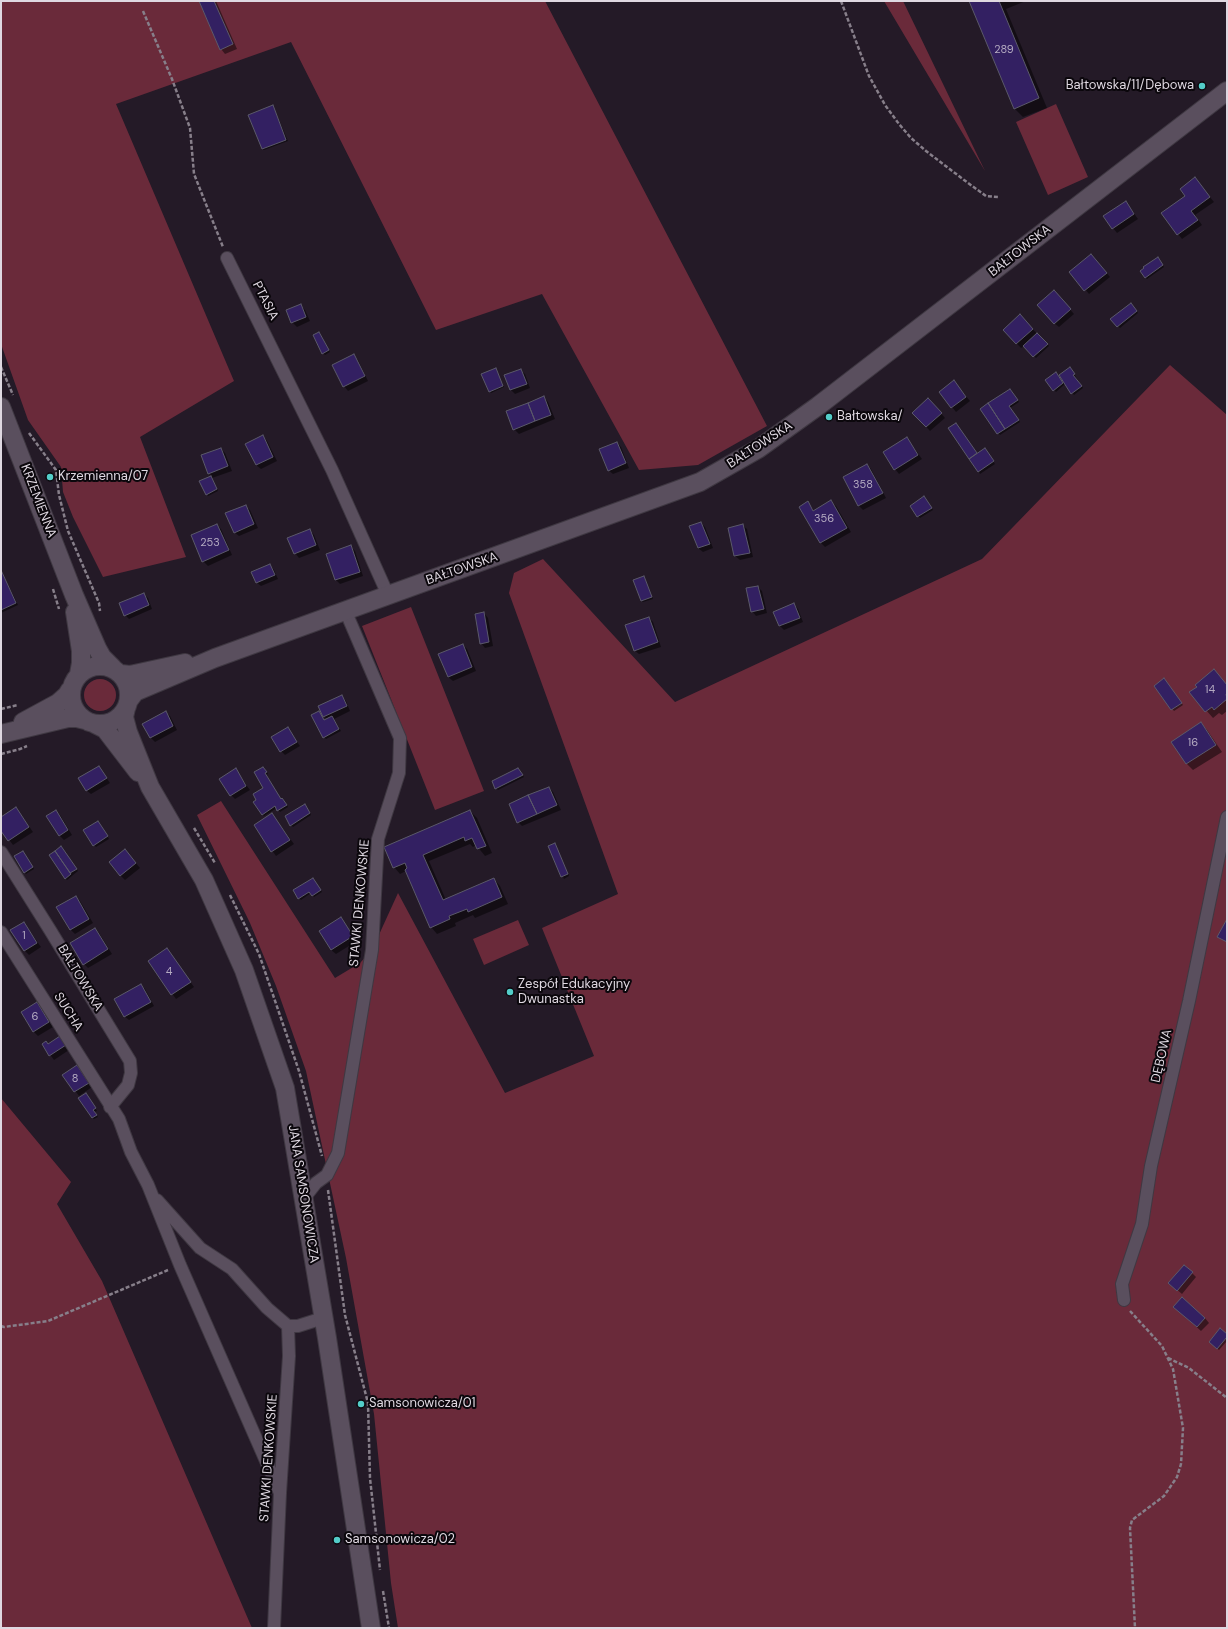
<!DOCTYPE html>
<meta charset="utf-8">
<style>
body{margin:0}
#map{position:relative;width:1228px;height:1629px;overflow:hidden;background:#241a27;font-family:"DM Sans",sans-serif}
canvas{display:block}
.frame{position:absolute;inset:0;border:2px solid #dfd8e1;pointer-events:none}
</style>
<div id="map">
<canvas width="1228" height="1629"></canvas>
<div class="frame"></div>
</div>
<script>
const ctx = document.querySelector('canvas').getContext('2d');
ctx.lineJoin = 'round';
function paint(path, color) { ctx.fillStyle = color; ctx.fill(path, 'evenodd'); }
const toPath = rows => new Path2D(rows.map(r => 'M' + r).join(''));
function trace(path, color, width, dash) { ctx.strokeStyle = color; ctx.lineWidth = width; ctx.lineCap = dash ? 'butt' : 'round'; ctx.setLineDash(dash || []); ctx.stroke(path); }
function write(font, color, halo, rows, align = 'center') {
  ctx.font = font + ' "DM Sans",sans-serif'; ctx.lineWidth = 4; ctx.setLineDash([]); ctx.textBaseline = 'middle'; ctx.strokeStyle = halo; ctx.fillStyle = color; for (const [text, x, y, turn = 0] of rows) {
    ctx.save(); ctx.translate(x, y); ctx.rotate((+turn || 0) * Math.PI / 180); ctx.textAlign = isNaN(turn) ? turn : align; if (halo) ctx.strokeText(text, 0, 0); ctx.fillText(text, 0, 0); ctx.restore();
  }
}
paint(toPath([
 [1,1,545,1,767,426,698,465,639,470,542,294,436,330,291,42,116,104,234,381,140,437,186,557,103,577,73,517,63,492,61,467,28,420,1,344],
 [884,1,903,1,985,171],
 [1056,104,1088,177,1048,195,1016,122],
 [1170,365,1227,415,1227,1628,398,1628,391,1583,374,1414,346,1258,306,1071,276,986,250,923,197,815,221,801,335,978,360,963,372,950,398,893,505,1093,594,1056,542,928,618,894,509,593,514,573,543,559,675,702,982,559],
 [411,607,484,791,435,810,362,626],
 '84 695a16 16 0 1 1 32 0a16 16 0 1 1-32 0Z',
 [518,920,529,945,484,965,473,939],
 [1,1098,71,1182,57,1204,102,1281,252,1628,1,1628]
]), '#6a2a3a');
paint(toPath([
 [200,1,216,1,237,49,225,54,221,49],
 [970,1,1026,1,1006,9,1047,108,1023,117,1014,108],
 [273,106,288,141,264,150,262,149],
 [1195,179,1214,202,1195,215,1202,225,1182,239,1162,214,1187,196],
 [1126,202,1138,219,1117,233,1113,228],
 [1096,260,1110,277,1089,294,1071,272],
 [1159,260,1164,267,1147,279,1145,277],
 [1058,296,1074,314,1059,327,1054,323],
 [301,306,305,310,310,321,297,327,292,322],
 [1133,306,1138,313,1120,328,1112,319],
 [1020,316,1049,346,1036,358,1024,346,1021,348,1004,330],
 [319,333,330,352,325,355,323,353],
 [354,356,358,360,368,381,348,391,344,386],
 [1070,368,1083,388,1074,395,1065,384,1056,392,1054,390,1056,373,1059,376],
 [495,369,504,387,491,393,490,391],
 [520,370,525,374,530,388,515,394,511,390,506,376],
 [954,382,970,401,956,412,940,392],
 [1012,392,1019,402,1010,408,1020,422,1000,435,981,409],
 [544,397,548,402,555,419,519,434,514,429],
 [933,404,945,418,930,431,914,413],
 [956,424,977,454,986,451,995,464,980,474,979,472,950,428],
 [263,436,267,441,277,461,261,469,256,465],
 [907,438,922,459,899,474,895,469],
 [617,443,621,447,629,468,613,474,608,470],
 [221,449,225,453,232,471,212,478,218,491,208,496,200,482,212,476,209,473],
 [867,465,871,469,886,498,863,510,859,506,844,477],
 [926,499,933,510,920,518,911,506],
 [831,502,836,506,851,532,825,547,821,543,808,503,814,511],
 [245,506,250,510,258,528,239,536,234,532],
 [701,523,705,527,713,548,703,552,698,548],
 [217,525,221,529,232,555,208,566,203,561],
 [742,525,747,529,753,557,740,560,735,556],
 [310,530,314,535,320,550,299,558,295,553],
 [351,547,355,551,363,576,340,584,336,580,328,554],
 [270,565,274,570,278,579,261,586,256,582],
 [1,570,18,605,1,613],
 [644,577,653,599,643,602,641,600],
 [758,587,762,591,767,613,756,616,752,611],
 [143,594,148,598,152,609,129,619,125,615],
 [794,604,798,609,803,622,784,630,780,626],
 [484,613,488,618,493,646,485,648,481,643],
 [649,618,653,622,661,647,639,654,634,650],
 [463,645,467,649,476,671,453,681,448,677],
 [1166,682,1183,705,1174,711,1155,686],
 [1227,685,1227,711,1222,715,1219,713,1213,718,1191,693],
 [342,697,346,701,350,711,334,719,341,731,326,739,324,737,319,712,325,721,327,720,324,716],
 [165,712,170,716,177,730,155,742,151,738],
 [1201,723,1207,730,1222,752,1193,770,1187,764,1172,742],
 [287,728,300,746,285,755,281,751],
 [99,767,110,783,91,794,86,790],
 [518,769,524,777,498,790,496,788],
 [235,770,250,790,235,799,231,795],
 [265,770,268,774,266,775,281,800,282,799,284,801,288,807,280,812,277,808,264,816,262,814],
 [549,788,553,792,561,810,522,826,518,822],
 [307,807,311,815,293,827,291,825],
 [16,808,33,832,13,845,1,829,1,818],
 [56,811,60,815,72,835,64,840,59,835],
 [470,811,477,818,492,853,485,856,476,845,473,847,470,844,429,861,446,900,494,879,500,886,508,904,475,918,473,915,455,923,456,926,437,934,431,927,406,871,400,874,394,867],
 [272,814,294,844,276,856,255,826],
 [100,824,109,839,96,847,94,845],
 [555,844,569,876,564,879,550,846],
 [63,850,78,871,67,880,65,878],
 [125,850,140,868,125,880,120,875],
 [24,854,34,869,26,874,24,872],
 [315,881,322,892,314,897,311,893,301,900,299,898],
 [76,897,80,901,93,923,75,934,70,929],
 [341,918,357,941,336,954,331,950],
 [24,923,41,947,29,955,25,951],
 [95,929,99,933,112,954,88,968,84,964],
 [167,950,194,987,176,999,149,961],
 [140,985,145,989,154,1006,129,1020,124,1016],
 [37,1003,53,1027,38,1036,33,1031],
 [60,1037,69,1050,54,1060,43,1045,48,1045],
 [77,1067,92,1087,79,1096,64,1075],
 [87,1096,97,1111,94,1112,98,1117,94,1119,92,1118],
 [1192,1273,1196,1277,1182,1294,1174,1287],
 [1179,1311,1205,1318,1209,1323,1201,1331],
 [1227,1335,1227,1341,1219,1350,1210,1342]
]), '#0007');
const building = toPath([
 [199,1,214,1,233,44,220,50,199,1],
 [969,1,999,1,1039,98,1014,109,969,1],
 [273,105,286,140,262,149,248,115,273,105],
 [1195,177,1210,197,1191,211,1198,220,1177,235,1161,213,1185,196,1180,189,1195,177],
 [1126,201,1134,214,1112,229,1103,216,1126,201],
 [1091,254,1107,273,1084,291,1069,272,1091,254],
 [1158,257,1163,265,1145,278,1140,271,1144,268,1143,267,1158,257],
 [1054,290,1071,309,1054,324,1037,305,1054,290],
 [1131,303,1137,311,1117,327,1110,319,1131,303],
 [301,304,306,317,291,323,286,310,301,304],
 [1020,314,1033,329,1016,344,1003,330,1020,314],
 [319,332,329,350,322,354,313,335,319,332],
 [1037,333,1048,344,1033,357,1023,346,1037,333],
 [354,354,365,376,343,387,332,365,354,354],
 [1070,367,1075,374,1073,375,1082,386,1071,394,1059,375,1070,367],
 [496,368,503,386,489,392,481,374,496,368],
 [521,369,527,384,510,390,504,375,521,369],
 [1056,372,1063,383,1053,391,1045,380,1056,372],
 [954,380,966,397,951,408,939,392,954,380],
 [1010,389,1018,400,1009,406,1019,420,1005,429,988,403,1010,389],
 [544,396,551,415,535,421,528,403,544,396],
 [928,398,942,413,926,427,912,413,928,398],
 [528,403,535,421,513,430,506,411,528,403],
 [988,403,1005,429,997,434,980,409,988,403],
 [956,423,977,453,969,459,948,428,956,423],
 [263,435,273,457,256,465,245,444,263,435],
 [907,437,918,455,894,470,883,452,907,437],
 [617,442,626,463,608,471,599,449,617,442],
 [221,448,228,466,208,474,201,455,221,448],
 [985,448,994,461,978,472,969,459,985,448],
 [867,464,883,493,858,506,843,477,867,464],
 [211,476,217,489,206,495,199,481,211,476],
 [924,496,932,508,917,517,910,506,924,496],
 [831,500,847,528,820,543,799,507,808,501,813,511,831,500],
 [246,505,254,524,234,533,225,513,246,505],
 [701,522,710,544,698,548,689,526,701,522],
 [217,524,229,550,202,562,191,535,217,524],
 [743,524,750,553,734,556,728,528,743,524],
 [310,529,316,545,294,554,287,538,310,529],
 [351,545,360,572,335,580,326,554,351,545],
 [270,564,275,575,256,583,251,572,270,564],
 [1,570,16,603,1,610,1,570],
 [644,576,652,597,641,601,633,580,644,576],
 [758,586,764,609,751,612,746,588,758,586],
 [144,593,149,605,124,616,119,603,144,593],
 [794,603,800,618,779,626,773,612,794,603],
 [484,612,489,642,480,644,475,614,484,612],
 [649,617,658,642,634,651,625,625,649,617],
 [463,644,472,667,448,677,438,654,463,644],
 [1214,669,1227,685,1227,693,1226,694,1227,699,1214,710,1212,707,1205,712,1189,692,1197,687,1195,685,1214,669],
 [1164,678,1182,703,1171,710,1154,686,1164,678],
 [342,695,347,706,323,717,318,706,342,695],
 [166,711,173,726,150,738,142,724,166,711],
 [319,711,324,720,332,716,339,729,323,738,311,715,319,711],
 [1201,722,1216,745,1186,764,1171,742,1201,722],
 [288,727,297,742,280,752,271,737,288,727],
 [99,766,107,778,86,791,78,778,99,766],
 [263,767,267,772,265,773,281,799,282,798,287,805,277,811,275,806,262,815,253,802,256,800,253,794,263,788,254,772,263,767],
 [236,768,246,786,230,796,219,779,236,768],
 [518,768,523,775,495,789,492,781,518,768],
 [549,787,557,805,537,814,528,795,549,787],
 [528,795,537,814,517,823,509,804,528,795],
 [305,804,310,813,290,826,285,816,305,804],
 [16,807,29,827,8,841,1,831,1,817,16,807],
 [56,810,68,830,59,836,46,816,56,810],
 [470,810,486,846,477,849,472,838,465,841,464,837,423,855,443,900,494,878,502,897,468,912,467,909,449,916,450,919,430,928,405,870,407,868,405,863,393,868,384,847,470,810],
 [272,813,290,840,271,852,254,825,272,813],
 [98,821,108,836,93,846,83,830,98,821],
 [555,843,568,874,561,877,548,846,555,843],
 [61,846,77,869,70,873,55,851,61,846],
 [125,849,136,863,120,876,109,862,125,849],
 [23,851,33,867,24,873,14,856,23,851],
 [55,851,71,874,65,879,49,855,55,851],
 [313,878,321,890,312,896,309,892,298,899,293,890,313,878],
 [76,896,89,919,70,930,56,907,76,896],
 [341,917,353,936,331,950,319,931,341,917],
 [1227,919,1227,942,1217,937,1227,919],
 [24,922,37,943,24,951,10,930,24,922],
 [95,928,108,949,83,965,70,943,95,928],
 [167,948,191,982,171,995,148,961,167,948],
 [141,984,151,1002,124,1017,114,999,141,984],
 [37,1002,49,1022,33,1032,21,1012,37,1002],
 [60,1036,66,1045,49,1056,42,1044,46,1041,48,1044,60,1036],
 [77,1065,89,1083,74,1092,62,1075,77,1065],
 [86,1093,96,1108,93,1110,97,1115,92,1118,78,1098,86,1093],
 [1184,1265,1193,1272,1177,1291,1168,1283,1184,1265],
 [1182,1297,1205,1318,1197,1327,1173,1307,1182,1297],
 [1220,1328,1227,1334,1227,1337,1217,1349,1209,1342,1220,1328]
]);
paint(building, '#332062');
trace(building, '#5b596a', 1);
const street = toPath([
 [227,258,332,470,388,595],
 [1,852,50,930,130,1061,131,1073,128,1085,110,1107],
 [1,932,119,1119,131,1152,148,1185,180,1265,280,1493],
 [305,1197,316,1183,327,1175,338,1153,372,950,378,839,399,773,400,738,345,610],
 [157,1200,200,1248,232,1269,267,1308,288,1326],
 [1124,1300,1122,1284,1142,1224,1151,1166,1189,1001,1227,817],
 [274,1628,280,1493,289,1356,288,1326,298,1326,323,1318]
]);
const secondary = toPath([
 [1,407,74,595,97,648,102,657,113,668],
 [75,612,81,651,81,663,79,674],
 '71 695a29 29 0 1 1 58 0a29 29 0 1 1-58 0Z',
 [121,674,130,675,185,663],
 [129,700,135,692,215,658,700,482,758,449,818,406,1227,91],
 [126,708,124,717,128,732,150,787,204,880,244,970,285,1088,327,1338,371,1628],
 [23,722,58,703,67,695,70,690],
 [95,724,105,729,138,772],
 [1,734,68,718,77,718,85,720]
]);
trace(street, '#3f3842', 14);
trace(secondary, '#3f3842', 20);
trace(toPath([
 [841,1,869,76,885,105,899,124,911,138,926,151,968,183,986,196,998,197],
 [143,11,172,79,190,128,194,174,223,247],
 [1,367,13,395],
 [29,433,56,470,59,495,68,531,99,603,100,611],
 [53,589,59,609],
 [1,709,18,705],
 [1,754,20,749,27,746],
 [194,828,215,863],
 [230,895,259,954,299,1071,322,1156],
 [328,1190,345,1315,368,1403,370,1478,380,1570],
 [1130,1311,1162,1346,1173,1369,1183,1428,1181,1464,1177,1477,1164,1496,1132,1520,1130,1528,1135,1628],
 [1,1326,4,1327,48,1321,168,1270],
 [1168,1358,1189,1368,1227,1398],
 [383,1591,389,1628]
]), '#877f8a', 2.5, [4, 2]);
trace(street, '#5a4f5e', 12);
trace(secondary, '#5a4f5e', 18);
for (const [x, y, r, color] of [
 [1202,86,4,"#53cdc9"],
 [829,417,4,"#53cdc9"],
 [50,477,4,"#53cdc9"],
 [510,992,4,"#53cdc9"],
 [361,1404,4,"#53cdc9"],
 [337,1540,4,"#53cdc9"]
]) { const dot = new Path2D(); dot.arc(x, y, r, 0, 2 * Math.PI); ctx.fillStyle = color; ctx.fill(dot); trace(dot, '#0b070c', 1.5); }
write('11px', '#b4aac1', null, [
 ["289",1004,50],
 ["358",863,485],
 ["356",824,519],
 ["253",210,543],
 ["14",1210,690],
 ["16",1193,743],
 ["1",24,936],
 ["4",169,972],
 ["6",35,1017],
 ["8",75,1079]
]);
write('13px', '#dfd8e1', '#0b070c', [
 ["Bałtowska/11/Dębowa",1194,86,"right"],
 ["Bałtowska/",837,417],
 ["Krzemienna/07",58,477],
 ["Zespół Edukacyjny",518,985],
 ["Dwunastka",518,1000],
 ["Samsonowicza/01",369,1404],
 ["Samsonowicza/02",345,1540]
], 'left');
write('13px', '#dfd8e1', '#0b070c', [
 ["BAŁTOWSKA",1020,251,-38],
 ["PTASIA",265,301,63],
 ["BAŁTOWSKA",760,445,-33],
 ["KRZEMIENNA",38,501,69],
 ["BAŁTOWSKA",462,569,-19],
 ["STAWKI DENKOWSKIE",360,903,-85],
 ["BAŁTOWSKA",80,978,59],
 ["SUCHA",68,1012,58],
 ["DĘBOWA",1162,1056,-77],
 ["JANA SAMSONOWICZA",303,1194,81],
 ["STAWKI DENKOWSKIE",269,1458,-86]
]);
</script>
